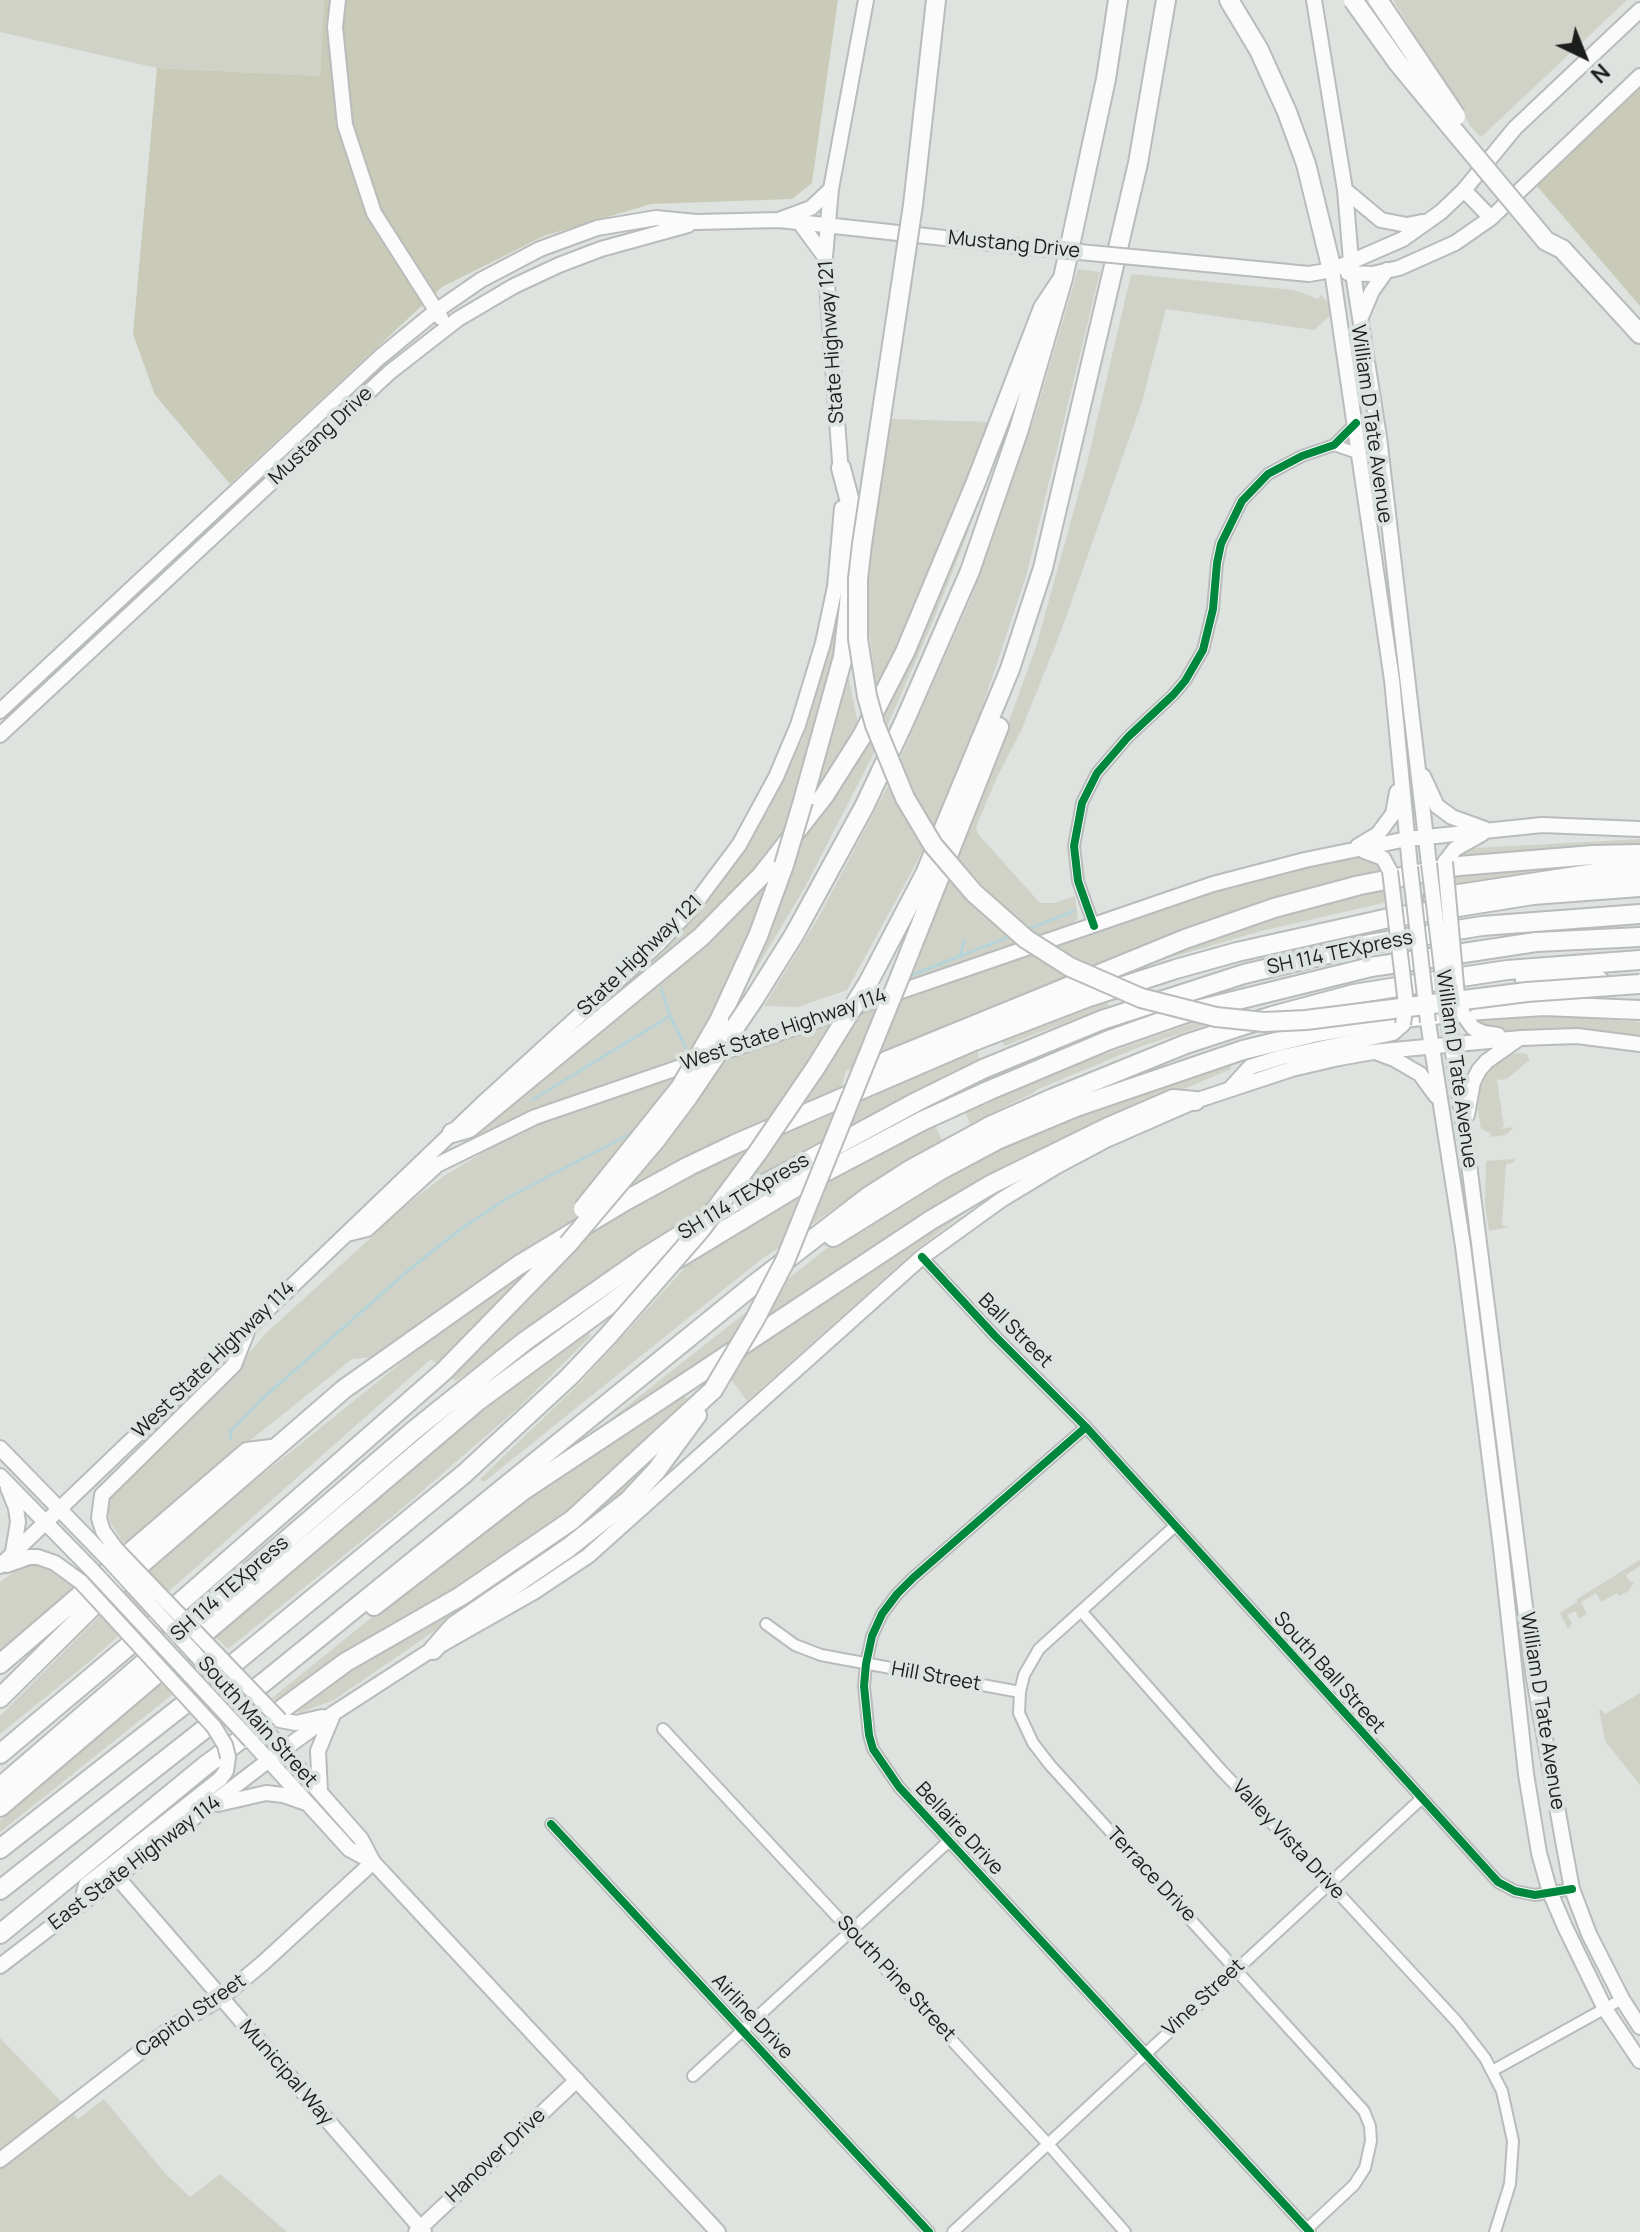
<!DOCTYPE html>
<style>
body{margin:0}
#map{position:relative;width:1640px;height:2232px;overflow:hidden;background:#dee3e0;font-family:Manrope,sans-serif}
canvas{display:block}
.north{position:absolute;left:1544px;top:16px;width:80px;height:80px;-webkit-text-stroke:6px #dde4e0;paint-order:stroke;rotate:137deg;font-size:22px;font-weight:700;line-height:32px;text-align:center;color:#1b1e1c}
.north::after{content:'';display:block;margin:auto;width:28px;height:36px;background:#1b1e1c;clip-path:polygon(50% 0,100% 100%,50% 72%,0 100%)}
</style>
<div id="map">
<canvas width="1640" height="2232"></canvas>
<div class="north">N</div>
</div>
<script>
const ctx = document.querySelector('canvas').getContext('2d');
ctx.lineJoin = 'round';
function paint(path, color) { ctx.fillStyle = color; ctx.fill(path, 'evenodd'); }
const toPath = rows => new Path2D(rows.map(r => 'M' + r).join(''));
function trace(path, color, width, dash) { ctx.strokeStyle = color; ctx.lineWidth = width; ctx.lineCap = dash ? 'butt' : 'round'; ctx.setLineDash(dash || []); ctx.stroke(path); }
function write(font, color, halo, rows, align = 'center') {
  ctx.font = font + ' Manrope,sans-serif'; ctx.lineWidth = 8; ctx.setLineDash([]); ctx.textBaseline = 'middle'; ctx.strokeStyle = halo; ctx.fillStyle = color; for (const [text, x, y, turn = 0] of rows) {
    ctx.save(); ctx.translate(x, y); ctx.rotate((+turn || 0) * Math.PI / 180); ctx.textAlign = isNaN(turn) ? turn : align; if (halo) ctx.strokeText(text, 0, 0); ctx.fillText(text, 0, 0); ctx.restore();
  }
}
paint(toPath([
 [0,0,324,0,320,76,157,68,0,32],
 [1393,0,1627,0,1481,137,1471,127],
 [1078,269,1100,272,1027,573,976,726,934,826,925,813,899,761,972,596,1036,412],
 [1131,274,1294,290,1318,299,1321,295,1329,303,1333,313,1314,330,1166,309,1142,402,1060,634,1021,731,997,777,976,827,978,834,1040,903,1054,903,1075,896,1078,918,1071,925,1040,936,994,898,956,856,993,765,1036,647,1087,463],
 [890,419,993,422,877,691,865,602,868,549],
 [979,486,983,488,966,538,931,626,886,729,881,713],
 [840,600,836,654,778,847,685,943,597,1016,593,1012,677,936,719,884,767,813,803,738,829,652],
 [847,670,859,729,807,810],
 [869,734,875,751,805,887,746,986,743,983,798,841],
 [889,784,926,845,847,990,798,1007,764,1006,817,920],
 [1640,839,1640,847,1513,852,1457,861,1465,852,1476,848],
 [1353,857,1380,864,1383,871,1250,909,1131,955,846,1071,836,1109,977,1049,979,1059,811,1146,639,1249,456,1381,431,1359,89,1662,0,1734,0,1716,148,1567,412,1354,352,1359,213,1470,129,1546,125,1541,123,1543,110,1521,108,1509,110,1498,121,1480,234,1371,265,1334,410,1202,444,1176,522,1129,576,1108,730,1060,923,989,1234,884],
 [1640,860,1455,889,1453,885,1455,874],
 [949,876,989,918,1019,944,907,981],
 [768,878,772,882,738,965,734,963,709,1021,688,1057,522,1116,485,1134,458,1151,451,1152],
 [1386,885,1388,902,1261,931,1162,960,1160,957,1257,921],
 [1107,1002,1109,1006,1004,1046,1002,1040],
 [1564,1016,1640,1022,1640,1038,1516,1032,1479,1024,1479,1020],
 [1196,1022,1206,1025,1142,1046,1036,1090,1035,1092,970,1124,965,1111,1048,1074],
 [1517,1053,1527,1054,1530,1061,1528,1061,1507,1079,1497,1080,1504,1127,1497,1129,1514,1127,1506,1135,1491,1137,1490,1133,1481,1129,1478,1109,1481,1087,1489,1068,1503,1057],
 [1230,1065,1231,1069,1090,1129,596,1435,593,1433,826,1249,887,1208,981,1155,1098,1105],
 [935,1125,942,1140,868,1185,758,1262,484,1482,480,1479,580,1383,691,1261,839,1175],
 [1515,1159,1513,1163,1506,1164,1502,1225,1509,1227,1489,1231,1485,1206,1486,1161],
 [977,1199,979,1202,916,1250,747,1401,720,1365],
 [588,1332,591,1336,518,1408,405,1506,228,1649,215,1637,442,1443,526,1376],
 [682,1395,687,1398,652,1437,572,1512,277,1702,272,1698,481,1529],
 [665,1442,650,1468,584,1530,578,1522],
 [533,1558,536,1561,334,1700,299,1713,297,1707,368,1659],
 [1640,1560,1640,1566,1626,1575,1630,1582,1634,1582,1629,1591,1619,1596,1617,1593,1601,1602,1596,1593,1581,1602,1587,1614,1579,1619,1575,1611,1567,1615,1572,1623,1568,1629,1560,1613,1577,1602,1577,1599],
 [38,1563,60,1573,74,1586,0,1654,0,1582,21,1567],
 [161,1682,173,1694,0,1832,0,1821],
 [1640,1693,1640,1785,1605,1741,1599,1710,1602,1710,1605,1714],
 [209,1769,213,1772,207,1781,79,1880,64,1895,59,1889],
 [0,2038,78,2119,104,2099,164,2172,190,2197,220,2174,287,2232,0,2232]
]), '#d0d2c7');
paint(toPath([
 [324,0,838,0,812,183,792,199,651,204,544,236,442,287,230,484,155,395,133,334,157,68,320,76],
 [1640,88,1640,306,1537,186]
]), '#c9cbb8');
trace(toPath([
 [1026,930,1074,911],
 [960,956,964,940],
 [912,975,1011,936],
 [661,988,670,1016,686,1048],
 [532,1100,670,1016],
 [231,1439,230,1432,261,1400,410,1269,458,1231,509,1197,634,1132]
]), '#b6d4d8', 3);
const street = toPath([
 [1334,445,1360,454],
 [1094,926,1078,881,1074,846,1082,803,1097,773,1128,737,1173,695,1185,681,1203,650,1213,609,1217,563,1221,544,1242,501,1268,474,1302,456,1334,445,1356,423],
 [922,1257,995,1336,1086,1427,1498,1882,1515,1891,1535,1895,1572,1889],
 [1086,1427,913,1578,897,1594,882,1614,872,1636,866,1664,864,1686,869,1735,873,1749,899,1787,1310,2232],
 [1175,1526,1039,1649,1024,1675,1020,1692,1019,1713,1033,1743,1050,1765,1364,2111,1370,2126,1371,2141,1365,2168,1354,2185,1307,2229],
 [1081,1611,1221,1770,1329,1883,1457,2022,1485,2058,1502,2091,1513,2141,1510,2184,1495,2232],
 [766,1624,795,1645,821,1655,1020,1692],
 [663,1729,1048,2144,1125,2232],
 [551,1824,929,2232],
 [1492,2071,1622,1999],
 [693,2076,949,1841],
 [953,2232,1421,1799]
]);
const secondary = toPath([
 [338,0,335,27,345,125,374,213,441,318],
 [1314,0,1345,190,1351,261,1379,437,1429,864],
 [1345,190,1381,220,1407,225,1422,222],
 [1464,190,1491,218],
 [781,219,811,208,831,189],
 [800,223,825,257],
 [1164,260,1309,274,1332,270,1403,239,1441,212,1464,190,1515,128,1640,10],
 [1332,270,1392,680,1410,867],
 [1348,273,1372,274,1399,268,1455,243,1491,218,1640,76],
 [1361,317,1372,291,1387,270],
 [841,475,825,257,831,189,866,0],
 [0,711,380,357,436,311,481,280,540,249,597,228,656,218,696,222,779,220,1027,247],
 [0,735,390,372,458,319,514,286,559,265,601,249,688,225],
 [1423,776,1437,806,1452,817,1485,829],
 [1358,846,1378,834,1393,814,1397,792],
 [1364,851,1383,858,1390,871],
 [1445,862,1455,849,1482,834],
 [1463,1014,1473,1028,1484,1033,1498,1035],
 [1448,1018,1467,1148,1534,1678,1564,1846,1572,1889,1589,1934,1622,1999,1640,2027],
 [1428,1022,1463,1246,1501,1548,1526,1774,1539,1853,1550,1892,1565,1927,1605,2009,1640,2061],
 [1378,1053,1394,1059,1420,1074,1436,1096],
 [1230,1089,1250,1067,1282,1057,1393,1033,1403,1024],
 [1467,1115,1473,1082,1479,1070,1487,1061,1517,1040],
 [347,1234,367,1229,437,1165,535,1117,1213,884,1305,860,1407,839,1542,825,1640,829],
 [0,1448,107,1558],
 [0,1476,93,1571],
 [8,1488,16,1508,18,1522,13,1552],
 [116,1549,103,1531,99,1518,102,1495,234,1365,247,1332],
 [7,1565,29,1557,38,1557,55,1563,81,1582],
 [0,1566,482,1104,659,943,691,909,739,845,776,777,798,725,823,643,835,587,842,508],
 [280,1720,296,1723,322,1717],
 [265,1730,361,1839,373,1862,718,2232],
 [251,1741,349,1849,373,1862],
 [320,1792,318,1751,332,1717],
 [218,1804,266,1793,283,1795,306,1803],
 [117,1877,424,2232],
 [81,1904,86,1885,220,1779,226,1771,228,1757],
 [0,1966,269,1760,334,1713,425,1654,534,1592,588,1556,922,1257,1001,1200,1057,1166,1106,1140,1195,1101,1292,1069,1339,1058,1373,1052,1521,1038,1577,1036,1640,1044],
 [0,2160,171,2028,221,1998,263,1963,373,1862],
 [416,2232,577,2080]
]);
const highway = toPath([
 [1229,0,1259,50,1287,112,1306,164,1332,270],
 [913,205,936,0],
 [1562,249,1640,334],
 [803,801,843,657,849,605,852,549,850,502,841,468],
 [1433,898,1602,872,1640,869],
 [903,969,999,727],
 [1525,980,1599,980],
 [868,983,925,874,1010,669,1043,568,1138,163,1166,0],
 [754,999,794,935,864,807,905,720,970,571,1019,429,1063,278,1106,79,1118,0],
 [719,1021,758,936,784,865],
 [866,1083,886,1061,1185,939,1274,908,1360,885,1459,866,1593,855,1640,854],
 [452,1133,469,1128,701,937,761,876,824,796,862,736,905,652,976,482,1043,308,1063,278],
 [833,1237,939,1171,997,1140,1076,1107,1243,1050,1313,1033,1393,1019,1481,1010,1544,1006,1640,1010],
 [374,1606,524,1490,931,1220,992,1184,1106,1128,1173,1099,1195,1101],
 [433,1650,454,1626,568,1548,629,1500,656,1471,697,1415],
 [0,1664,247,1452,271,1449],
 [0,1698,93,1606,344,1389,519,1265,625,1201,689,1166,735,1144,974,1041,1086,998,1176,969,1237,952,1389,918,1533,895,1640,887],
 [0,1754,176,1606,444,1371,568,1244],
 [0,1787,413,1431,525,1341,642,1259,748,1193,918,1101,983,1069,1102,1020,1244,974,1370,944,1482,926,1640,914],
 [0,1807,478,1401,644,1279,791,1190,922,1121,990,1090,1109,1040,1189,1012,1371,967,1536,942,1640,937],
 [0,1849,181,1707,464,1474,569,1377,607,1337],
 [0,1890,268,1679,751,1287,869,1196,908,1171,992,1125,1053,1098,1186,1044,1272,1016,1354,994,1422,983,1507,970,1640,960],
 [0,1934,206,1765,346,1662,461,1596,572,1520,713,1390]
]);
trace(street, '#b8bcba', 14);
trace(secondary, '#b8bcba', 18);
trace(highway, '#b8bcba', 22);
trace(street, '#fafbfa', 10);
trace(secondary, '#fafbfa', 14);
trace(highway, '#fafbfa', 18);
const secondaryBridge = toPath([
 [1027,247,1164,260],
 [1445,862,1457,996,1463,1014],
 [1429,864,1448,1018],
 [1410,867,1428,1022],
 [1390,871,1406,1004,1403,1024],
 [116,1549,280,1720],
 [107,1558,265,1730],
 [93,1571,251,1741],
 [81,1582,214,1727,225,1745,228,1757]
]);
const highwayBridge = toPath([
 [1353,0,1398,63,1455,132,1546,241,1562,249],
 [1378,0,1456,116],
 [913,205,862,544,858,579,858,639,867,696,875,725,905,798,933,845,974,893,1026,939,1070,967,1141,998,1216,1017,1264,1022,1306,1020,1527,992,1640,984],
 [784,865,803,801],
 [583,1209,680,1088,719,1021],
 [568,1244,655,1141,688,1097,754,999],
 [607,1337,701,1229,758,1152,816,1067,868,983],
 [713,1390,755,1319,785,1261,903,969]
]);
trace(secondaryBridge, '#b8bcba', 18, []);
trace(highwayBridge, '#b8bcba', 22, []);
trace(secondaryBridge, '#fafbfa', 14);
trace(highwayBridge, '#fafbfa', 18);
trace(toPath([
 [1094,926,1078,881,1074,846,1082,803,1097,773,1128,737,1173,695,1185,681,1203,650,1213,609,1217,563,1221,544,1242,501,1268,474,1302,456,1334,445,1356,423],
 [922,1257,995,1336,1086,1427,1498,1882,1515,1891,1535,1895,1572,1889],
 [1086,1427,913,1578,897,1594,882,1614,872,1636,866,1664,864,1686,869,1735,873,1749,899,1787,1310,2232],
 [551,1824,929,2232]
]), '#00873e', 8);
write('20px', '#1b1e1c', '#dde4e0', [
 ["Mustang Drive",1014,245,6],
 ["State Highway 121",832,342,-94],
 ["William D Tate Avenue",1371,424,82],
 ["Mustang Drive",321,436,-43],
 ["SH 114 TEXpress",1340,953,-12],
 ["State Highway 121",640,956,-44],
 ["West State Highway 114",784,1030,-19],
 ["William D Tate Avenue",1456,1069,82],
 ["SH 114 TEXpress",744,1197,-31],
 ["Ball Street",1015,1331,45],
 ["West State Highway 114",214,1360,-44],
 ["SH 114 TEXpress",230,1589,-41],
 ["South Ball Street",1329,1673,48],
 ["Hill Street",936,1677,10],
 ["William D Tate Avenue",1542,1711,81],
 ["South Main Street",257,1722,48],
 ["Bellaire Drive",959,1829,47],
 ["Valley Vista Drive",1288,1840,47],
 ["East State Highway 114",135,1863,-37],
 ["Terrace Drive",1151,1875,47],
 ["South Pine Street",896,1979,47],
 ["Vine Street",1204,1998,-43],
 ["Capitol Street",191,2016,-35],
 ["Airline Drive",752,2017,47],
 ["Municipal Way",286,2073,49],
 ["Hanover Drive",496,2156,-43]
]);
</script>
